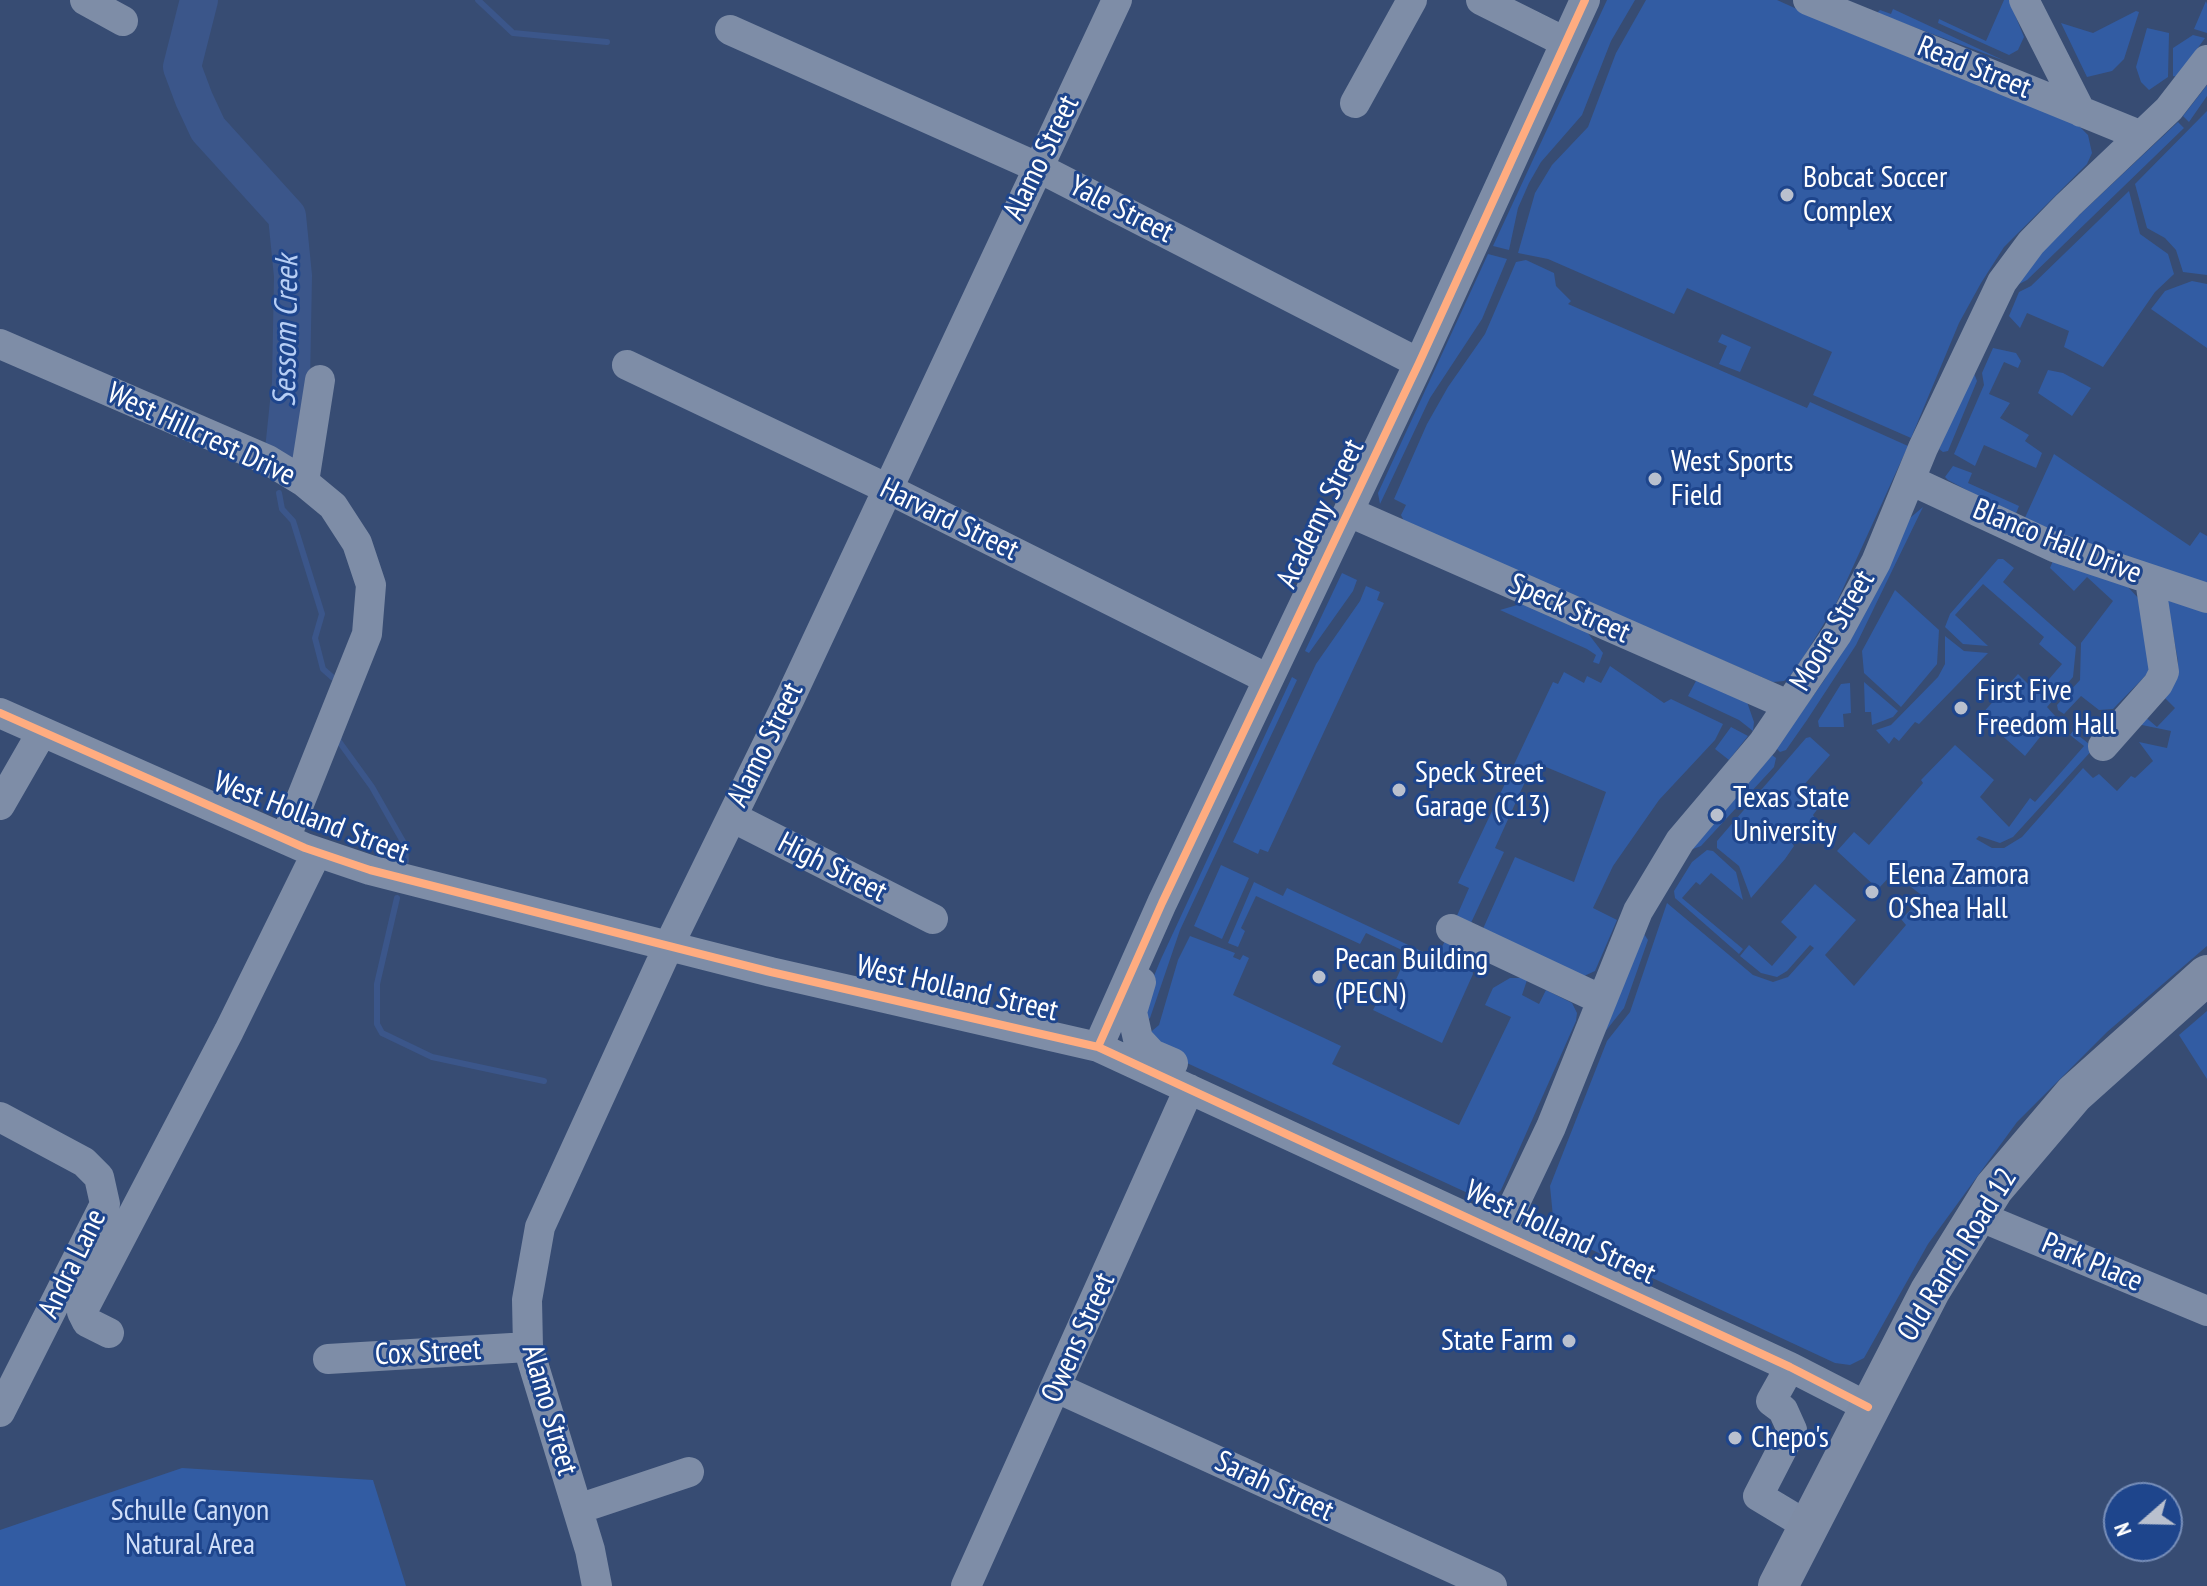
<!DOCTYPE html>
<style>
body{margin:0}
#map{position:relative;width:2207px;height:1586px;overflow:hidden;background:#374c73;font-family:"PT Sans Narrow",sans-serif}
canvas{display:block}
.north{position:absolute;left:2103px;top:1482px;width:80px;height:80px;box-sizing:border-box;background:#1e458c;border:2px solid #788fba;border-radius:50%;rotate:250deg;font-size:22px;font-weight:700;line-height:32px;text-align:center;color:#fff}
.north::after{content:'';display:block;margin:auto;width:28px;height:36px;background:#b9c0ce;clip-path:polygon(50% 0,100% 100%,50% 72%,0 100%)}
</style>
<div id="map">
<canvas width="2207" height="1586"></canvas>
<div class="north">N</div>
</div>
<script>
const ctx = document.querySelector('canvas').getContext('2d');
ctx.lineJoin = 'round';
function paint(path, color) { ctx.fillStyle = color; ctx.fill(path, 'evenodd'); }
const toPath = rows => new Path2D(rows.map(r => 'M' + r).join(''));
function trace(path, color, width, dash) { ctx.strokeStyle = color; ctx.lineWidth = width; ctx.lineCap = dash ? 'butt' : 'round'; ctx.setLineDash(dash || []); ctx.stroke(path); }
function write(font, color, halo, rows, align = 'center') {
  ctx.font = font + ' "PT Sans Narrow",sans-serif'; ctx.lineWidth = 6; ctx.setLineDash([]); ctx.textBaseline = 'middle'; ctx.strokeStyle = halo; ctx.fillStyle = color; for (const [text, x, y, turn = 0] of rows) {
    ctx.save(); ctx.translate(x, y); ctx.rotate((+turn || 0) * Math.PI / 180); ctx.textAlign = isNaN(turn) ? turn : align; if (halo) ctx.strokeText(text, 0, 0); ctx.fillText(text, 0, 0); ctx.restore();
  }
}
paint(toPath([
 [1607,0,1635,0,1611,41,1582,115,1541,162,1529,183,1518,208,1509,250,1493,246],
 [1646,0,1777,0,1850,33,2077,124,2088,135,2092,153,2087,164,2004,247,1981,283,1959,323,1911,438,1813,395,1832,352,1687,288,1674,314,1548,259,1518,253,1535,193,1552,165,1588,127,1616,53],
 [1841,0,1877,13,1880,10,1891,14,1893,9,2005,61],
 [2004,0,2009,0,2024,37,2018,50,2009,55,1938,23,1939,19,1986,41],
 [2206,1,2207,4,2207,33,2194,29],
 [2136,11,2139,12,2124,59,2112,71,2087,77,2061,23,2093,33],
 [2147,28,2169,33,2168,77,2149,90,2141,82,2136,67],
 [2193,35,2205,38,2177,77,2173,76,2173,48],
 [2207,85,2207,96,2189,122,2183,116],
 [2207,111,2207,275,2183,272,2176,250,2165,238,2147,228,2135,184],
 [2178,122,2184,128,2027,280,2017,285,2044,248],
 [2129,191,2140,234,2168,254,2174,274,2155,292,2103,367,2064,347,2069,331,2027,313,2020,328,2009,316,2019,292,2031,286],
 [1488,254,1507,259,1482,319,1430,398,1380,504,1378,493],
 [1526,260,1554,273,1556,286,1571,301,1568,304,1807,408,1810,402,1908,446,1836,604,1795,671,1784,681,1773,682,1405,523,1401,515,1406,505,1394,499,1427,424,1448,387,1485,334,1516,262],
 [2192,281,2207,284,2207,348,2151,309,2165,291],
 [1722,334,1751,347,1740,372,1719,364,1727,346,1718,342],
 [1993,348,2016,353,2021,361,2018,368,2004,362,1989,394,2010,403,2000,418,2029,435,2025,441,2042,453,2036,468,1984,445,1975,466,1954,454,1984,385,1982,373],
 [2048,370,2063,373,2091,388,2072,416,2038,393],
 [1973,371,1977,381,1948,451,1943,452,1939,449],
 [2054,454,2190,546,2200,532,2207,536,2207,589,2023,522],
 [1953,466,1972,473,1968,483,2019,506,2015,516,1948,480,1945,477],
 [1923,507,1856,645,1807,720,1786,750,1780,752,1776,748,1825,679,1910,518],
 [2054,558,2127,586,2140,600,2150,671,2113,709,2099,710,2081,696,2064,714,2058,710,2057,705,2080,680,2081,643,2113,601,2087,577,2074,591,2050,568],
 [1998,559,2003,559,2014,568,2003,582,2076,647,2073,677,2047,707,2056,717,2025,756,1980,716,2018,674,2037,693,2062,664,2039,644,2044,637,1983,584,1955,615,1988,646,1963,644,1945,627,1950,614],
 [1342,573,1357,580,1353,591,1309,653,1305,651],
 [1366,586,1380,592,1377,600,1384,603,1268,852,1260,849,1258,854,1233,842,1316,664,1360,601],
 [1895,590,1939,630,1937,664,1901,707,1864,673,1862,651],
 [2167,600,2207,611,2207,946,2107,1032,2017,1122,1928,1244,1864,1358,1850,1365,1835,1363,1545,1228,1540,1221,1549,1225,1553,1217,1550,1186,1607,1041,1630,1012,1667,903,1753,975,1773,982,1788,977,1814,948,1810,945,1787,971,1777,977,1761,973,1740,956,1749,945,1772,966,1797,937,1781,922,1815,884,1856,920,1825,955,1854,986,1906,925,1901,919,1924,897,1893,873,1878,889,1837,851,1854,832,1869,845,1923,783,1921,780,1955,745,1994,780,1980,797,2009,827,2030,798,2035,802,2084,746,2070,735,2073,731,2094,748,2013,837,2000,843,1979,836,1976,839,1992,848,2004,848,2022,837,2083,768,2093,778,2099,774,2117,791,2131,776,2135,778,2153,761,2139,742,2167,748,2171,731,2142,725,2139,721,2143,715,2157,727,2175,708,2162,695,2177,672,2178,661],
 [1524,603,1577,619,1603,653,1599,664,1593,662,1596,655,1587,649,1500,610],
 [1945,636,1964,651,1988,653,1919,724,1915,722,1899,741,1894,737,1889,744,1876,730,1891,725,1938,677,1945,664],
 [1610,666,1664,703,1671,699,1723,724,1715,740,1659,800,1613,866,1593,908,1617,920,1595,971,1584,976,1482,931,1515,857,1574,882,1606,792,1534,762,1495,848,1504,852,1470,925,1456,918,1469,888,1458,883,1553,682,1558,684,1564,672,1584,683,1587,676,1601,683],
 [1292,677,1297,680,1180,930,1150,1018,1142,1025,1151,983,1161,959],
 [1697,679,1747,702,1754,722,1753,731,1739,720,1688,696],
 [1864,682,1898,711,1893,717,1872,725,1871,712,1865,712],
 [1850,683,1851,713,1843,714,1844,727,1819,727,1818,721,1841,684],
 [1731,727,1748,736,1729,760,1715,749],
 [1810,737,1830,755,1803,786,1822,803,1813,815,1815,818,1792,843,1794,846,1785,859,1751,898,1739,866,1717,848,1717,841,1806,738],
 [1772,755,1776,758,1774,767,1701,846,1690,850],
 [1707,850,1713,851,1736,872,1743,900,1711,873,1700,885,1696,882,1682,898,1743,949,1739,954,1675,898,1674,891,1692,862],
 [1221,865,1249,878,1222,939,1194,926],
 [1254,882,1283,896,1287,888,1436,958,1445,941,1469,953,1473,974,1442,1043,1373,1010,1382,993,1389,995,1408,953,1366,933,1360,944,1256,896,1241,928,1245,931,1238,947,1228,943],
 [1644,934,1648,940,1624,1008,1604,1033],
 [1190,936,1235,953,1233,957,1240,960,1243,955,1249,958,1233,995,1341,1046,1332,1064,1459,1125,1511,1017,1485,1005,1493,988,1510,978,1521,978,1527,980,1522,995,1539,1004,1546,990,1572,1003,1577,1013,1576,1021,1501,1190,1498,1193,1481,1185,1479,1192,1487,1196,1472,1195,1161,1051,1146,1036,1159,1025,1178,960],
 [2207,1011,2207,1079,2179,1035],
 [182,1468,373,1480,406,1586,0,1586,0,1530]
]), '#325ca3');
trace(toPath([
 [478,0,513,33,607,42],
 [279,493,282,509,293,521,322,614,315,638,323,669,332,677],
 [339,737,338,740,372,787,405,845,406,861],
 [397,898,377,984,377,1024,382,1033,432,1057,544,1081]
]), '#3b568a', 6);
trace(toPath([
 [199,0,182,67,194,99,208,129,287,216,293,276,291,383,283,460]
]), '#3b568a', 38);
trace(toPath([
 [85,0,123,21],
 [1481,0,1565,42],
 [1808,0,2139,135],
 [2024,0,2081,112],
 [730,30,1037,167,1419,363],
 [1355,103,1412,0],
 [0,344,268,460,304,482,333,506,357,543,371,585,367,634,285,839],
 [627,365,886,488,1268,679],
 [1910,480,2054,547,2207,598],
 [304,482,320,380],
 [1349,512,1788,705],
 [0,713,305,848,370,870,771,972,1098,1047,1790,1367,1868,1407],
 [2103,746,2158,684,2164,672,2150,580],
 [0,805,42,732],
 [732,817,933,919],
 [1451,929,1600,999],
 [1141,982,1132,1012,1138,1039,1152,1054,1173,1063],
 [1098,1047,1162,903,1419,363,1585,0],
 [0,1117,84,1162,99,1177,105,1204,0,1412],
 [1976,1215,2207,1311],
 [1501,1232,1551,1127,1638,911,1680,841,1763,743,1837,634,1876,562,1923,448,2002,282,2031,243,2068,205,2169,109,2207,60],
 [109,1333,87,1322,82,1312,229,1031,317,852],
 [328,1359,528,1347],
 [1790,1367,1771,1401,1783,1410,1792,1430,1758,1496,1808,1526],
 [1057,1388,1492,1586],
 [578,1509,689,1472],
 [597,1586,590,1550,528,1347,527,1300,540,1227,669,945,790,698,1117,0],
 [966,1586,1189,1089]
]), '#7e8da7', 30);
trace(toPath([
 [1778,1586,1930,1291,1994,1188,2074,1094,2207,975]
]), '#7e8ca5', 40);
trace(toPath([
 [0,713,305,848,370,870,771,972,1098,1047,1790,1367,1868,1407],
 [1098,1047,1162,903,1419,363,1585,0]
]), '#ffac80', 8);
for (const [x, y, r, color] of [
 [1787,195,8,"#b9c0ce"],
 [1655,479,8,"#b9c0ce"],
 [1961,708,8,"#b9c0ce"],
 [1399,790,8,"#b9c0ce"],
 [1717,815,8,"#b9c0ce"],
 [1872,892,8,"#b9c0ce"],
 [1319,977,8,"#b9c0ce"],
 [1569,1341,8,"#b9c0ce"],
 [1735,1438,8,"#b9c0ce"]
]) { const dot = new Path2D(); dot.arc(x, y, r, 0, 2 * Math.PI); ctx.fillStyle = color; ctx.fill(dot); trace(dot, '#1e458c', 3); }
write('30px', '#fff', '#1e458c', [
 ["Read Street",1974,68,22],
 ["Alamo Street",1042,158,-64],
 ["Yale Street",1121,210,27],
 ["West Hillcrest Drive",201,435,25],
 ["Academy Street",1321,514,-64],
 ["Harvard Street",949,520,26],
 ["Blanco Hall Drive",2057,542,22],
 ["Speck Street",1569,609,24],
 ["Moore Street",1833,631,-59],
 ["Alamo Street",766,745,-64],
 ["West Holland Street",311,818,21],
 ["High Street",832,868,27],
 ["West Holland Street",957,989,13],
 ["West Holland Street",1560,1233,25],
 ["Old Ranch Road 12",1958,1255,-58],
 ["Park Place",2092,1263,23],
 ["Andra Lane",73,1264,-64],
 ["Owens Street",1079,1338,-66],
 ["Cox Street",428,1353,-3],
 ["Alamo Street",549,1410,74],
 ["Sarah Street",1274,1487,25]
]);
write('30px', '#fff', '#1e458c', [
 ["Bobcat Soccer",1803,178],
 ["Complex",1803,212],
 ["West Sports",1671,462],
 ["Field",1671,496],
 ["First Five",1977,691],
 ["Freedom Hall",1977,725],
 ["Speck Street",1415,773],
 ["Garage (C13)",1415,807],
 ["Texas State",1733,798],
 ["University",1733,832],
 ["Elena Zamora",1888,875],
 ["O'Shea Hall",1888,909],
 ["Pecan Building",1335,960],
 ["(PECN)",1335,994],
 ["State Farm",1553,1341,"right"],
 ["Chepo's",1751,1438]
], 'left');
write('30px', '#d0dff9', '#1e458c', [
 ["Schulle Canyon",190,1511],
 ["Natural Area",190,1545]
]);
write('italic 32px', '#b7cef4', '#1e458c', [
 ["Sessom Creek",287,331,-89]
]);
</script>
